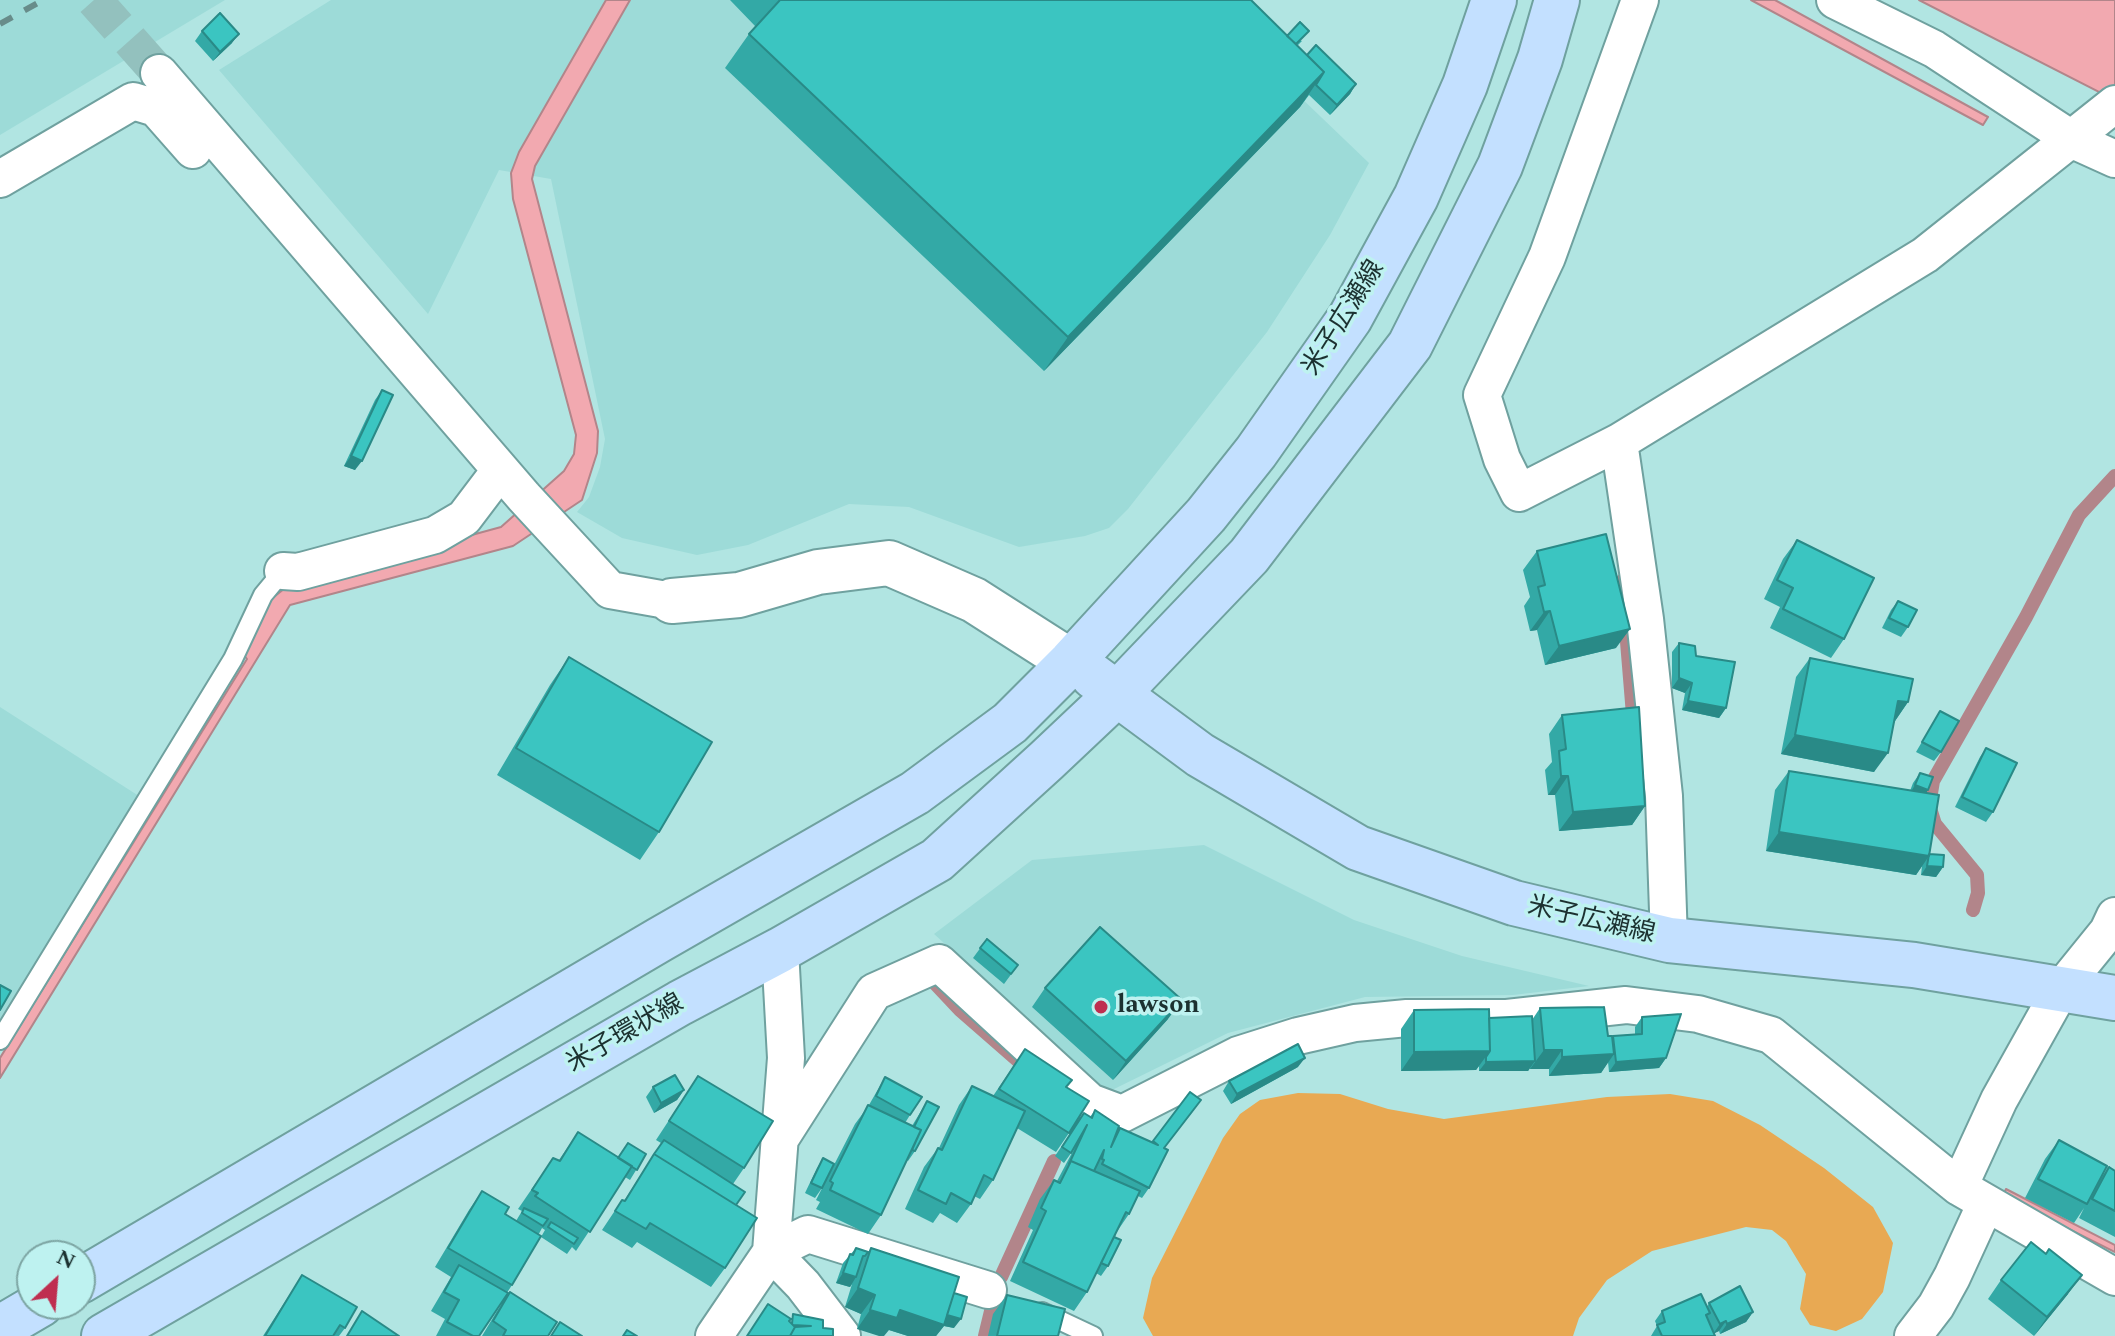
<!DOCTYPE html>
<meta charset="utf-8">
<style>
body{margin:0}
#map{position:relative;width:2115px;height:1336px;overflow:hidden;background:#b1e5e2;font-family:Spectral,serif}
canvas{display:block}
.north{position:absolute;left:16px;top:1240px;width:80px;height:80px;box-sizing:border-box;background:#bef2f0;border:2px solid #7da5a3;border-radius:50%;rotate:26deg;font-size:22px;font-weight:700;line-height:32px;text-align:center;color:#1c3130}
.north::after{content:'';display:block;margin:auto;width:28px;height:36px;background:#bf2e50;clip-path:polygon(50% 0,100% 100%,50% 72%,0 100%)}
</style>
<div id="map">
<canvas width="2115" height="1336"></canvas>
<div class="north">N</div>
</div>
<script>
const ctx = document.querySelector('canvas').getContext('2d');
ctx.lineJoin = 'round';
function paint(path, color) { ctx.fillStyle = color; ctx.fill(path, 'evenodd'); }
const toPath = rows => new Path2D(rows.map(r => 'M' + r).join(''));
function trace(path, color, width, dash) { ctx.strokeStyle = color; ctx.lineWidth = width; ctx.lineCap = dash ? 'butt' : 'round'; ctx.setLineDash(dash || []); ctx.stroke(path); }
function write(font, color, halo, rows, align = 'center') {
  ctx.font = font + ' Spectral,"Noto Sans JP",serif'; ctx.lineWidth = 7; ctx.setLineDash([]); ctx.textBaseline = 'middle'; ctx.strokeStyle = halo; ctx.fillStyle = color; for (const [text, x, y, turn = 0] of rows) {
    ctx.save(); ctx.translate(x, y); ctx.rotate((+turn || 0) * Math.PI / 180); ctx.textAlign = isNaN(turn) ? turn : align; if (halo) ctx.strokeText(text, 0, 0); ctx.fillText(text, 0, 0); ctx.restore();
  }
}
paint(toPath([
 [0,0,225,0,0,135],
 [331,0,1199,0,1369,163,1330,235,1267,332,1128,509,1109,528,1085,536,1019,547,909,507,849,504,748,545,697,555,622,538,577,512,589,497,600,467,605,439,551,179,499,170,428,314,219,70],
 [0,707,142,798,31,982,25,981,0,1020],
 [1204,845,1354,920,1462,956,1589,986,1513,995,1365,997,1228,1033,1108,1092,934,934,1032,860]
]), '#9ddbd8');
paint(toPath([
 [1298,1093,1340,1094,1388,1109,1444,1119,1607,1097,1670,1094,1713,1101,1760,1125,1824,1168,1873,1207,1893,1243,1883,1292,1862,1319,1836,1331,1810,1325,1800,1309,1806,1274,1786,1241,1772,1230,1746,1227,1652,1251,1607,1280,1579,1318,1573,1336,1153,1336,1143,1318,1152,1278,1223,1138,1240,1114,1260,1100]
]), '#e8a953');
const water = toPath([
 [606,0,630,0,535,166,532,179,598,431,597,453,582,500,513,546,290,605,0,1078,0,1058,247,659,243,654,270,600,289,585,501,527,564,471,574,454,576,435,513,199,511,173,519,152,606,0],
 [1751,0,1775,0,1988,117,1983,125,1751,0],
 [1919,0,2115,0,2115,100,1919,0],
 [2006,1189,2115,1245,2115,1252,2003,1196,2006,1189]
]);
paint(water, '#f2a9b0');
trace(water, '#b2858a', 2);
trace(toPath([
 [1622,581,1634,727],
 [1973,910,1978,893,1977,875,1935,824,1929,805,1933,781,2026,617,2079,515,2115,476],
 [929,977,960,1010,1031,1072],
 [1001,1277,1054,1161],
 [985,1336,993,1303]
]), '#b2858a', 14);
trace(toPath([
 [94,0,159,73]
]), '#93c1be', 36, [36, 18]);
const service = toPath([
 [0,1040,233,659,263,595,283,571],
 [1042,1312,1093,1336]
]);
const minor = toPath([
 [1640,0,1547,257,1482,395,1502,459,1519,493,1619,442,1925,255,2115,104],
 [1835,0,1934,49,2073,140,2115,159],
 [159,73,524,497,610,590,672,601],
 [0,179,133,101,156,108,193,150],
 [1619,442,1645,619,1664,796,1669,940],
 [283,571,298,572,435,535,464,518,492,481],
 [780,950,786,1058,771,1252,803,1285,842,1336],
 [780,1139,874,992,939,963,1090,1102,1122,1114,1238,1055,1298,1036,1355,1023,1407,1018,1507,1018,1626,1005,1698,1014,1771,1035,1959,1187,1999,1100,2061,989,2108,931,2115,916],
 [1959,1187,2115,1277],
 [714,1336,771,1252,808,1234,988,1290],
 [1913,1336,1936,1306,1952,1277,1986,1203]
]);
const tertiary = toPath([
 [672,601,739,595,818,572,889,563,974,600,1071,662]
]);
const secondary = toPath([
 [1093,676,1200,755,1358,848,1514,903,1669,940,1914,965,2115,998],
 [80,1281,659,940,915,793,1010,723,1071,662,1206,515,1256,452,1350,318,1416,197,1465,85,1494,0],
 [0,1328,41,1304],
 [104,1336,680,1003,780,950,937,860,1047,760,1118,693,1249,556,1410,345,1500,166,1540,59,1557,0]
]);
trace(service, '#6fa19f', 22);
trace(minor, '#6fa19f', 40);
trace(tertiary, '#6fa19f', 48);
trace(secondary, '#6fa19f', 48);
trace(service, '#fff', 18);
trace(minor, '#fff', 36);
trace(tertiary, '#fff', 44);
trace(secondary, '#c3e0ff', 44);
trace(toPath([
 [0,24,43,0]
]), '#688c8a', 6, [14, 14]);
paint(toPath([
 [730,0,1251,0,1287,36,1302,41,1297,46,1306,55,1356,84,1350,94,1330,115,1309,95,1300,107,1044,371,725,68,749,34,756,27],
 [202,31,232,43,213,61,195,41],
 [382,390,355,470,344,466,375,400],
 [1797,540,1844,639,1831,658,1770,628,1780,607,1764,599,1783,559],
 [1537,551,1616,648,1545,665,1537,630,1530,631,1524,606,1530,597,1523,570],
 [1898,601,1908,627,1901,637,1882,628,1891,610],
 [1679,643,1696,656,1726,708,1719,718,1682,710,1685,693,1672,688,1672,652],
 [569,657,659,832,640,860,497,775,550,685],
 [1810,658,1908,702,1895,721,1874,772,1781,754,1796,677],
 [1940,711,1941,752,1934,761,1916,752],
 [1562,715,1645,806,1632,825,1559,831,1555,795,1548,795,1545,770,1552,762,1549,734],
 [1986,748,1993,812,1986,822,1955,807,1980,757],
 [1789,771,1910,791,1913,783,1920,773,1926,793,1930,854,1943,867,1936,877,1921,875,1922,866,1916,875,1766,851,1775,790],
 [987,939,1018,965,1004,984,973,958],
 [1045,988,1168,1019,1113,1080,1032,1007],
 [1540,1008,1612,1038,1613,1036,1635,1034,1635,1027,1642,1017,1666,1058,1659,1068,1609,1072,1608,1062,1601,1073,1549,1076,1549,1069,1530,1069,1530,1068,1528,1071,1479,1071,1479,1066,1476,1070,1401,1071,1401,1029,1414,1010,1489,1018,1532,1020],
 [1025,1049,1066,1087,1069,1133,1056,1152,1017,1128,993,1180,980,1199,974,1196,971,1204,957,1223,940,1213,933,1223,905,1209,924,1167,938,1148,939,1148,959,1105,972,1086,993,1096],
 [1298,1067,1231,1104,1223,1091,1229,1081],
 [698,1076,744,1168,733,1184,736,1205,725,1268,711,1287,637,1242,632,1248,602,1230,622,1200,624,1201,661,1143,656,1140],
 [885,1077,910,1115,905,1123,912,1126,927,1101,915,1151,908,1161,907,1160,881,1215,868,1234,816,1209,820,1202,816,1200,855,1124,869,1105],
 [653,1087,684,1090,677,1100,654,1113,646,1097],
 [1190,1092,1194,1110,1164,1148,1149,1188,1142,1198,1138,1196,1129,1214,1116,1233,1108,1266,1101,1276,1096,1273,1087,1292,1074,1311,1010,1281,1033,1230,1028,1227,1040,1199,1054,1180,1057,1181,1074,1149,1064,1163,1055,1156,1084,1113,1090,1117,1095,1110,1116,1134,1120,1128,1152,1142],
 [578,1132,618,1157,628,1143,646,1154,630,1180,625,1177,576,1251,572,1247,567,1254,541,1237,545,1230,542,1228,512,1285,479,1336,436,1336,445,1319,431,1311,451,1277,435,1267,469,1210,482,1191,505,1214,516,1221,522,1211,518,1209,540,1177,553,1158,559,1160],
 [2059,1140,2100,1179,2109,1167,2115,1171,2115,1237,2079,1218,2084,1208,2074,1223,2025,1198,2045,1159],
 [823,1158,822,1188,815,1198,805,1193,817,1168],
 [856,1248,868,1252,871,1248,954,1293,954,1328,944,1326,936,1336,908,1336,889,1330,857,1329,861,1314,845,1307,852,1284,850,1287,836,1283,843,1263],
 [2046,1254,2068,1294,2034,1336,1988,1299,2001,1280],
 [302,1275,345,1328,339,1336,263,1336],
 [510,1292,548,1336,482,1336,497,1311],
 [1007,1295,1058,1336,988,1336,993,1314],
 [1709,1303,1753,1312,1746,1322,1720,1334,1719,1331,1714,1333,1715,1336,1651,1336,1657,1326,1655,1321,1662,1311,1707,1307]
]), '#33a9a6');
paint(toPath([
 [239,34,232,43,213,61,220,52],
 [1324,72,1300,107,1044,371,1068,337],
 [1356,84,1350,94,1330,115,1337,105],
 [351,456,362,461,355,470,344,466],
 [1550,611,1537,630,1530,631,1544,612],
 [1630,629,1616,648,1545,665,1559,646],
 [1679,678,1692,683,1685,693,1672,688],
 [1688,701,1726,708,1719,718,1682,710],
 [1898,701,1908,702,1895,721],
 [1795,735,1888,753,1874,772,1781,754],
 [1561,776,1568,776,1555,795,1548,795],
 [1915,785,1928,790,1922,799,1909,795],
 [1645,806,1632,825,1559,831,1573,812],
 [1779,832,1929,856,1916,875,1766,851],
 [1927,866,1943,867,1936,877,1921,875],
 [1182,1000,1168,1019,1113,1080,1126,1061],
 [1544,1050,1562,1050,1549,1069,1530,1069],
 [1490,1051,1476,1070,1401,1071,1414,1052],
 [1614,1054,1601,1073,1549,1076,1562,1057],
 [1305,1058,1298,1067,1231,1104,1237,1094],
 [1666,1058,1659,1068,1609,1072,1616,1062],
 [1535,1061,1528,1071,1479,1071,1486,1062],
 [684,1090,677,1100,654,1113,661,1103],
 [843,1273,856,1277,850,1287,836,1283],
 [2082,1275,2068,1294,2034,1336,2047,1317],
 [858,1288,875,1295,861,1314,845,1307],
 [870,1310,900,1310,945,1315,961,1319,954,1328,944,1326,936,1336,908,1336,889,1330,884,1336,879,1336,857,1329],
 [1753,1312,1746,1322,1720,1334,1727,1324],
 [1726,1321,1719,1331,1713,1334,1720,1324]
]), '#298a87');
const building = toPath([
 [780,0,1251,0,1324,72,1068,337,749,34,780,0],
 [220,13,239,34,220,52,202,31,220,13],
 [1300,22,1309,31,1296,44,1287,36,1300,22],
 [1316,45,1356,84,1337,105,1316,85,1324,72,1307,55,1316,45],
 [382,390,393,395,362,461,351,456,382,390],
 [1606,534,1630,629,1559,646,1550,611,1544,612,1538,587,1545,585,1537,551,1606,534],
 [1797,540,1874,578,1844,639,1783,609,1793,588,1777,580,1797,540],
 [1898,601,1917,610,1908,627,1889,618,1898,601],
 [1679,643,1695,646,1696,656,1735,662,1726,708,1688,701,1692,683,1679,678,1679,643],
 [569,657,712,742,659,832,516,748,569,657],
 [1810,658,1913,679,1908,702,1898,701,1888,753,1795,735,1810,658],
 [1639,707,1645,806,1573,812,1568,776,1561,776,1559,751,1566,749,1562,715,1639,707],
 [1940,711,1959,721,1941,752,1922,742,1940,711],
 [1986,748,2017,763,1993,812,1962,797,1986,748],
 [1789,771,1939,795,1929,856,1779,832,1789,771],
 [1920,773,1933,777,1928,790,1915,785,1920,773],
 [1929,854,1944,855,1943,867,1927,866,1929,854],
 [1100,927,1182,1000,1126,1061,1045,988,1100,927],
 [987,939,1018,965,1011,974,980,948,987,939],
 [0,985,11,991,0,1010,0,985],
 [1604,1007,1608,1036,1612,1036,1614,1054,1562,1057,1562,1050,1544,1050,1540,1008,1604,1007],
 [1489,1009,1490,1051,1414,1052,1414,1010,1489,1009],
 [1681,1014,1666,1058,1616,1062,1613,1036,1642,1034,1642,1017,1681,1014],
 [1532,1016,1535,1061,1486,1062,1486,1057,1490,1051,1489,1018,1532,1016],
 [1298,1044,1305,1058,1237,1094,1229,1081,1298,1044],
 [1025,1049,1072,1080,1066,1087,1089,1101,1069,1133,999,1089,1025,1049],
 [675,1075,684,1090,661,1103,653,1087,675,1075],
 [698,1076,773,1121,744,1168,669,1121,698,1076],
 [885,1077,922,1097,910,1115,876,1096,885,1077],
 [972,1086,1025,1111,993,1180,984,1175,971,1204,951,1193,946,1204,918,1190,938,1148,942,1150,972,1086],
 [1190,1092,1201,1100,1164,1148,1168,1150,1149,1188,1102,1164,1104,1160,1102,1159,1104,1150,1094,1171,1071,1161,1069,1164,1087,1125,1071,1153,1062,1147,1084,1113,1092,1118,1095,1110,1119,1126,1111,1147,1120,1128,1158,1145,1153,1141,1190,1092],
 [927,1101,939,1107,915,1151,912,1150,921,1130,914,1127,927,1101],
 [868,1105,921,1130,881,1215,830,1190,833,1183,830,1181,868,1105],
 [578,1132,632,1166,590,1232,535,1196,538,1193,532,1190,553,1158,560,1161,578,1132],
 [664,1140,745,1192,736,1205,654,1154,664,1140],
 [2059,1140,2107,1166,2087,1204,2038,1179,2059,1140],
 [628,1143,646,1154,637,1170,618,1158,628,1143],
 [654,1154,757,1218,725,1268,650,1223,646,1229,615,1211,622,1200,625,1201,654,1154],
 [823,1158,834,1164,822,1188,811,1183,823,1158],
 [1071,1161,1140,1191,1129,1214,1126,1212,1087,1292,1023,1262,1046,1211,1041,1208,1054,1180,1060,1183,1071,1161],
 [2109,1167,2115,1171,2115,1211,2092,1199,2109,1167],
 [482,1191,509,1207,505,1214,541,1236,512,1285,448,1248,482,1191],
 [524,1208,548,1219,543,1226,522,1213,524,1208],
 [551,1222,578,1238,574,1244,548,1227,551,1222],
 [1114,1237,1121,1240,1108,1266,1101,1263,1114,1237],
 [2031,1242,2046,1254,2049,1249,2082,1275,2047,1317,2001,1280,2031,1242],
 [856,1248,868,1252,865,1256,863,1256,856,1277,843,1273,850,1254,853,1255,856,1248],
 [871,1248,959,1277,944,1325,900,1310,897,1318,870,1310,875,1295,858,1288,871,1248],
 [459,1265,508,1293,479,1336,473,1336,447,1322,459,1300,444,1292,459,1265],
 [302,1275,357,1307,345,1328,340,1325,333,1336,265,1336,302,1275],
 [1740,1286,1753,1312,1727,1324,1726,1321,1720,1324,1709,1303,1740,1286],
 [510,1292,557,1322,548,1336,503,1336,506,1330,493,1321,510,1292],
 [954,1293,967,1297,961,1319,947,1315,954,1293],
 [1701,1294,1710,1313,1706,1315,1715,1336,1662,1336,1657,1325,1665,1322,1662,1311,1701,1294],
 [1007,1295,1065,1309,1058,1336,997,1336,1007,1295],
 [768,1304,791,1319,789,1321,795,1327,790,1336,747,1336,768,1304],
 [362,1311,399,1336,347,1336,362,1311],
 [793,1314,823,1320,823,1328,833,1329,833,1336,790,1336,795,1327,811,1326,793,1325,792,1324,793,1314],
 [560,1322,582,1336,551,1336,560,1322],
 [627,1330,637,1336,623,1336,627,1330]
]);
paint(building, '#3bc5c1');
trace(building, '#298a87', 2);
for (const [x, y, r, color] of [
 [1101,1007,8,"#bf2e50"]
]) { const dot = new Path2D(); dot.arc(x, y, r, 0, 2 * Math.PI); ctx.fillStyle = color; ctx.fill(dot); trace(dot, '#bef2f0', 3); }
write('26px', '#1c3130', '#bef2f0', [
 ["米子広瀬線",1345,319,-58],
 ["米子広瀬線",1591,922,13],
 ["米子環状線",626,1035,-30]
]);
write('bold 26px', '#1c3130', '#bef2f0', [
 ["lawson",1117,1007]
], 'left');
</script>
